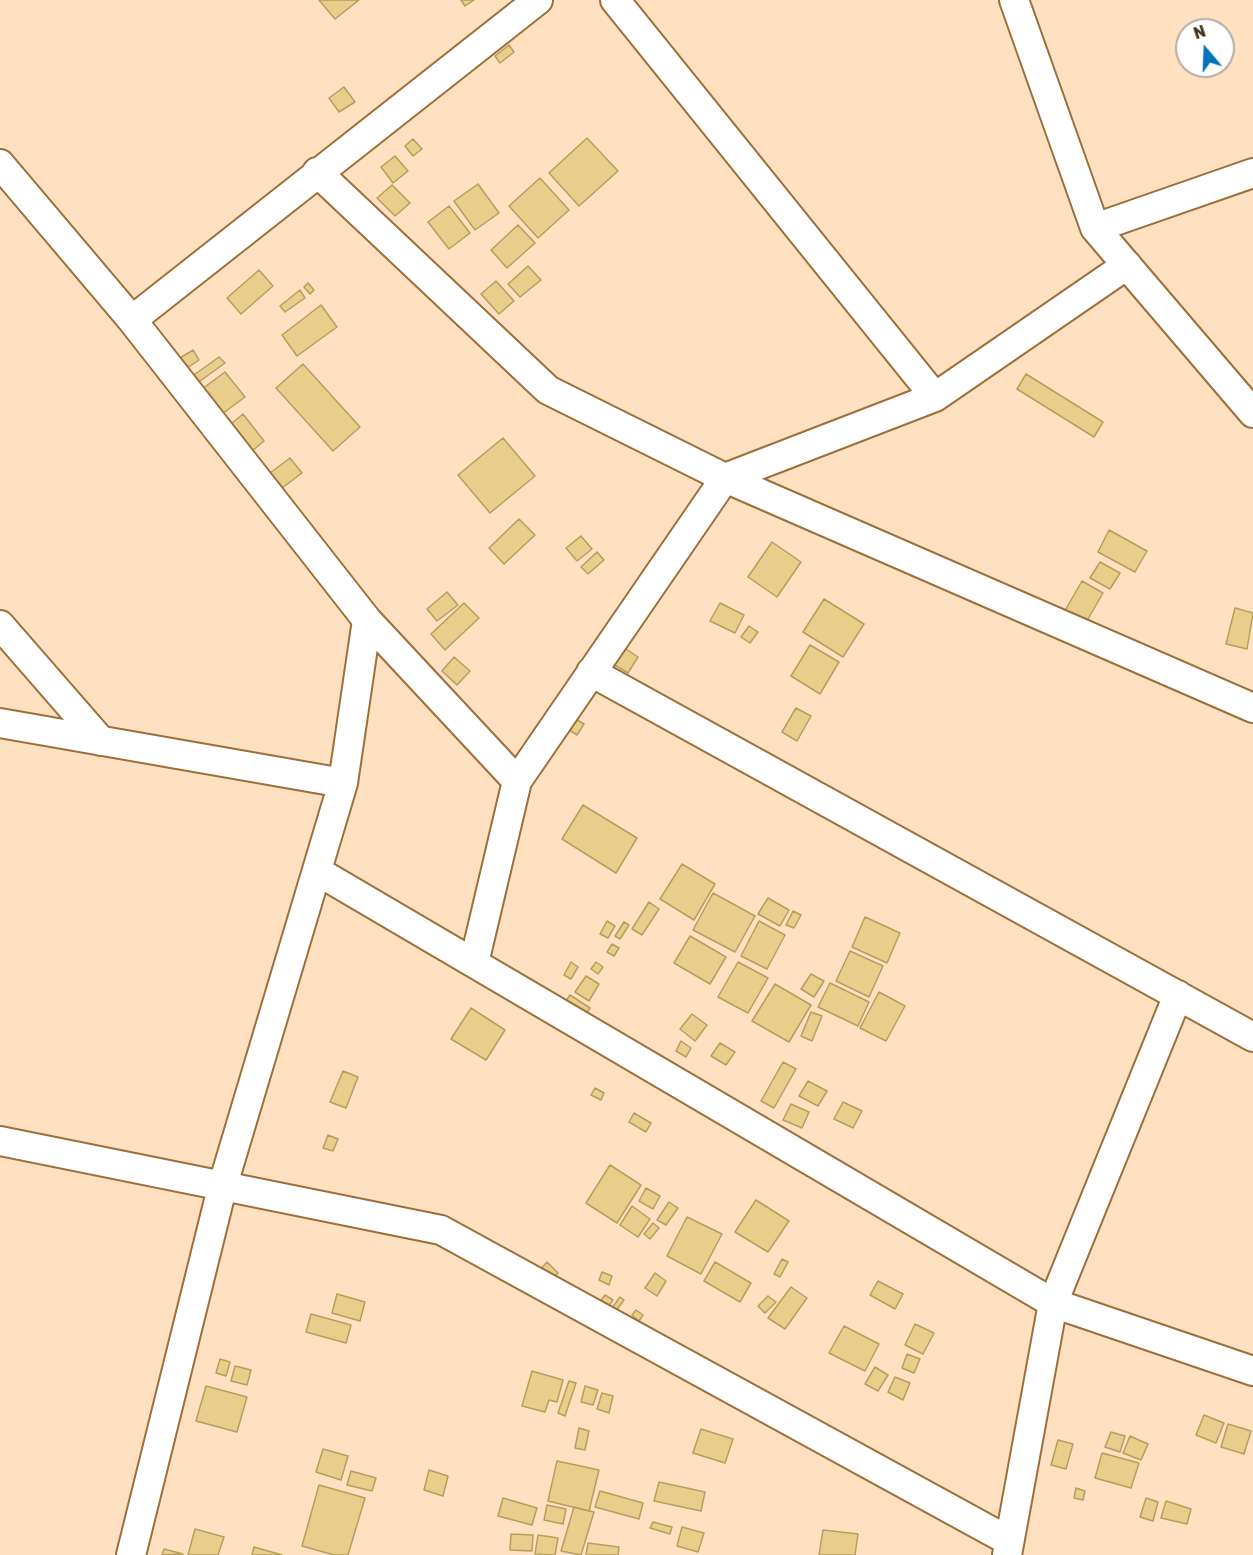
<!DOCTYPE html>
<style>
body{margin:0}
#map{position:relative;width:1253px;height:1555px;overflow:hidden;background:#ffe0c1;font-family:Rubik,sans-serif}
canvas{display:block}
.north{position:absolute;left:1175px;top:18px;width:60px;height:60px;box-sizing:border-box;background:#fff;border:2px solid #b5ada4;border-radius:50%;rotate:341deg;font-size:16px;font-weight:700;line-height:24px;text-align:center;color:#45321c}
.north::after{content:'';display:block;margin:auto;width:21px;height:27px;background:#0371bc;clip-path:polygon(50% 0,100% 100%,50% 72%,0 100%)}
</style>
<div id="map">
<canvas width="1253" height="1555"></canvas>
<div class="north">N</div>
</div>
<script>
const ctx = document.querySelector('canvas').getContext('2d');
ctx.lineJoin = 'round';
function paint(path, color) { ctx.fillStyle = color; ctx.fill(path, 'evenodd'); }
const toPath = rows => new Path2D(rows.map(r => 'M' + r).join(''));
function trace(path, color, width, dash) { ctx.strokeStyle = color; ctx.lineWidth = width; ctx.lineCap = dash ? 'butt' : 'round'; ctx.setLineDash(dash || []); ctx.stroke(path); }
const building = toPath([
 [319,0,359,0,335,19,319,0],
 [461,0,474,0,465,6,461,0],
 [509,45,514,52,500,63,495,56,509,45],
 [344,87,355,102,339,112,329,98,344,87],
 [587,138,618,171,579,206,549,173,587,138],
 [413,139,422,149,413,156,405,146,413,139],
 [395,156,408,171,393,183,381,167,395,156],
 [540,178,569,210,538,238,509,206,540,178],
 [478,184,499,213,475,230,454,201,478,184],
 [392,185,410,203,395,216,377,198,392,185],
 [449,206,470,233,449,249,428,222,449,206],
 [518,225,535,243,507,268,491,250,518,225],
 [528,266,541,280,520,297,508,284,528,266],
 [259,270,273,286,241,314,227,298,259,270],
 [496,281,514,301,499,314,481,294,496,281],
 [308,283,314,290,310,294,304,287,308,283],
 [300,290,305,298,285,312,280,306,300,290],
 [321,305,337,327,297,356,282,335,321,305],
 [193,350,199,360,187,368,180,358,193,350],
 [219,357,225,363,196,384,191,377,219,357],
 [303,364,360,427,333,451,276,388,303,364],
 [225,372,245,397,222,414,202,389,225,372],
 [1026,374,1103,422,1094,437,1017,389,1026,374],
 [243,414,264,441,252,451,231,424,243,414],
 [503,438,535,476,490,513,458,475,503,438],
 [290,458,302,473,282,488,270,473,290,458],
 [519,519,535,535,504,564,489,548,519,519],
 [1109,530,1147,551,1135,572,1098,552,1109,530],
 [581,536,592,549,577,561,566,548,581,536],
 [772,542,801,562,777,597,748,577,772,542],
 [597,552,604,560,588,574,581,567,597,552],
 [1100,562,1120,573,1110,589,1090,578,1100,562],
 [1082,581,1103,593,1084,626,1063,614,1082,581],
 [447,592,458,605,437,621,427,609,447,592],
 [824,599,864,624,843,657,803,632,824,599],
 [464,603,479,618,445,650,431,634,464,603],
 [720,603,744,615,735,633,710,621,720,603],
 [1235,608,1253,613,1247,649,1226,644,1235,608],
 [749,626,758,632,750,643,741,637,749,626],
 [810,645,839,662,820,694,791,676,810,645],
 [623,647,638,657,628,673,613,664,623,647],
 [454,657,470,671,457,685,442,671,454,657],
 [796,708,811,716,797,741,782,732,796,708],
 [572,717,584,724,577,735,566,728,572,717],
 [583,805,637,838,616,873,562,839,583,805],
 [682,864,715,884,694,920,660,899,682,864],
 [713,893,755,916,735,952,693,930,713,893],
 [768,898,789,910,780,926,758,914,768,898],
 [649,902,659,909,642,935,632,929,649,902],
 [793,911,801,915,794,928,786,925,793,911],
 [865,917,900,933,887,963,852,947,865,917],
 [607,921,615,926,608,938,600,934,607,921],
 [759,921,785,935,767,969,741,956,759,921],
 [624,922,629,925,620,939,615,936,624,922],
 [690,936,726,957,710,984,674,963,690,936],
 [612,944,619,948,614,956,607,952,612,944],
 [850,951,883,966,869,997,836,981,850,951],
 [571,962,578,967,571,979,564,975,571,962],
 [596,962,603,967,598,974,591,969,596,962],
 [738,962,768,978,748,1013,718,997,738,962],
 [811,974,824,981,814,997,801,989,811,974],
 [586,976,599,984,589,1001,575,992,586,976],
 [830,983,869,1002,858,1026,818,1007,830,983],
 [775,984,811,1005,789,1042,752,1021,775,984],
 [879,992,905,1006,886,1041,860,1028,879,992],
 [570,995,590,1008,584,1017,564,1004,570,995],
 [471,1008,505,1030,486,1060,451,1039,471,1008],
 [811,1012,822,1016,812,1041,801,1036,811,1012],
 [692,1014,707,1025,695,1041,680,1029,692,1014],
 [681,1041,691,1048,686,1057,676,1051,681,1041],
 [720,1043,735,1052,726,1065,711,1056,720,1043],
 [783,1062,796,1069,774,1108,761,1101,783,1062],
 [343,1071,358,1077,346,1108,330,1102,343,1071],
 [808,1081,827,1091,818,1106,799,1096,808,1081],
 [595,1088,604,1093,601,1100,591,1095,595,1088],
 [843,1102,862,1111,853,1128,834,1119,843,1102],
 [791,1104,809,1112,802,1128,783,1120,791,1104],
 [634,1113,651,1123,646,1132,629,1122,634,1113],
 [328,1135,338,1139,333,1151,323,1148,328,1135],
 [610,1165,641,1185,617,1223,586,1203,610,1165],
 [646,1188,660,1196,653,1209,639,1201,646,1188],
 [756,1200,789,1221,768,1252,735,1232,756,1200],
 [669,1202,678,1208,666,1225,657,1220,669,1202],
 [632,1206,650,1219,638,1237,620,1225,632,1206],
 [687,1217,722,1234,701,1274,667,1256,687,1217],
 [653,1223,659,1228,650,1239,644,1234,653,1223],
 [782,1259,788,1262,780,1277,774,1274,782,1259],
 [547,1262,558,1273,550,1281,539,1271,547,1262],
 [715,1262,751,1283,740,1302,704,1281,715,1262],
 [602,1272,612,1276,609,1285,599,1280,602,1272],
 [655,1273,666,1281,657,1296,645,1288,655,1273],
 [878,1281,903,1294,895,1309,870,1295,878,1281],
 [791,1287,807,1298,785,1329,768,1318,791,1287],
 [337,1294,365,1302,360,1321,332,1313,337,1294],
 [605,1295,613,1300,604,1312,597,1306,605,1295],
 [768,1296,776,1302,765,1313,758,1306,768,1296],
 [620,1297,624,1300,613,1315,609,1312,620,1297],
 [636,1310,643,1315,639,1321,632,1315,636,1310],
 [311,1314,351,1325,346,1343,306,1332,311,1314],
 [915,1324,934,1333,923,1354,905,1345,915,1324],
 [844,1326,879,1344,865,1371,829,1353,844,1326],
 [907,1354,920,1359,914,1373,902,1368,907,1354],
 [220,1359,230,1362,226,1376,216,1373,220,1359],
 [235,1366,251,1370,247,1385,231,1381,235,1366],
 [875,1367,888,1375,878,1391,865,1384,875,1367],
 [532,1371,563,1380,557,1402,549,1400,545,1412,522,1406,532,1371],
 [895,1377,910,1383,903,1400,888,1392,895,1377],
 [569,1381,576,1383,565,1416,558,1413,569,1381],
 [206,1386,247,1397,237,1432,196,1421,206,1386],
 [585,1386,598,1390,593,1405,581,1402,585,1386],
 [602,1393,613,1396,609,1413,597,1409,602,1393],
 [1204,1415,1224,1423,1216,1443,1196,1435,1204,1415],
 [1228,1424,1251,1431,1244,1454,1221,1447,1228,1424],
 [579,1428,589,1431,585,1450,575,1448,579,1428],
 [701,1429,733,1439,725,1463,693,1453,701,1429],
 [1111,1432,1125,1436,1120,1452,1105,1447,1111,1432],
 [1130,1436,1148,1444,1141,1460,1123,1453,1130,1436],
 [1058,1440,1073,1444,1066,1469,1051,1465,1058,1440],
 [323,1449,348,1456,341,1480,316,1472,323,1449],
 [1102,1453,1139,1463,1131,1488,1095,1478,1102,1453],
 [557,1461,599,1470,589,1511,548,1501,557,1461],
 [429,1470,448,1476,443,1496,424,1490,429,1470],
 [351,1471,376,1478,372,1491,347,1485,351,1471],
 [659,1482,705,1492,701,1511,654,1501,659,1482],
 [319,1485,365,1498,348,1555,334,1555,302,1546,319,1485],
 [1076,1488,1085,1491,1083,1500,1074,1498,1076,1488],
 [600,1491,643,1503,639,1519,595,1507,600,1491],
 [503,1498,537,1508,532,1525,498,1516,503,1498],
 [1146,1498,1158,1502,1153,1521,1140,1517,1146,1498],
 [1166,1501,1191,1509,1187,1524,1161,1518,1166,1501],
 [547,1505,566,1509,563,1524,544,1520,547,1505],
 [574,1507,594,1512,581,1555,561,1551,574,1507],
 [653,1522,672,1527,670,1534,650,1528,653,1522],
 [682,1527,704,1533,698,1552,677,1546,682,1527],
 [195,1529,224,1537,218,1555,188,1555,195,1529],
 [823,1530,858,1534,855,1555,819,1555,823,1530],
 [511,1534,533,1535,532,1551,510,1550,511,1534],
 [538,1535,558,1538,555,1555,535,1554,538,1535],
 [588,1543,619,1547,618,1555,586,1555,588,1543],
 [254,1547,282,1555,252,1555,254,1547],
 [164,1549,183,1554,162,1555,164,1549]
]);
paint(building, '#e8cd8b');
trace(building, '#b89e5d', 1.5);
const minor = toPath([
 [615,0,935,397],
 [1014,0,1095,228,1253,413],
 [0,164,132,320,367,620,517,781],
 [317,172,548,390,725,478,1253,708],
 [1095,228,1253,173],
 [132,320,538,0],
 [0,625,101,741],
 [591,672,1253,1037],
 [0,723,343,783],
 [317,871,1053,1303,1253,1371],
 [474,963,517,781,725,478,935,397,1127,265],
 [0,1141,441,1230,1009,1541],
 [131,1555,222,1188,343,783,367,620],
 [1007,1555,1053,1303,1178,995]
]);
trace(minor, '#9c6f3b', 32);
trace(minor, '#fff', 28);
</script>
